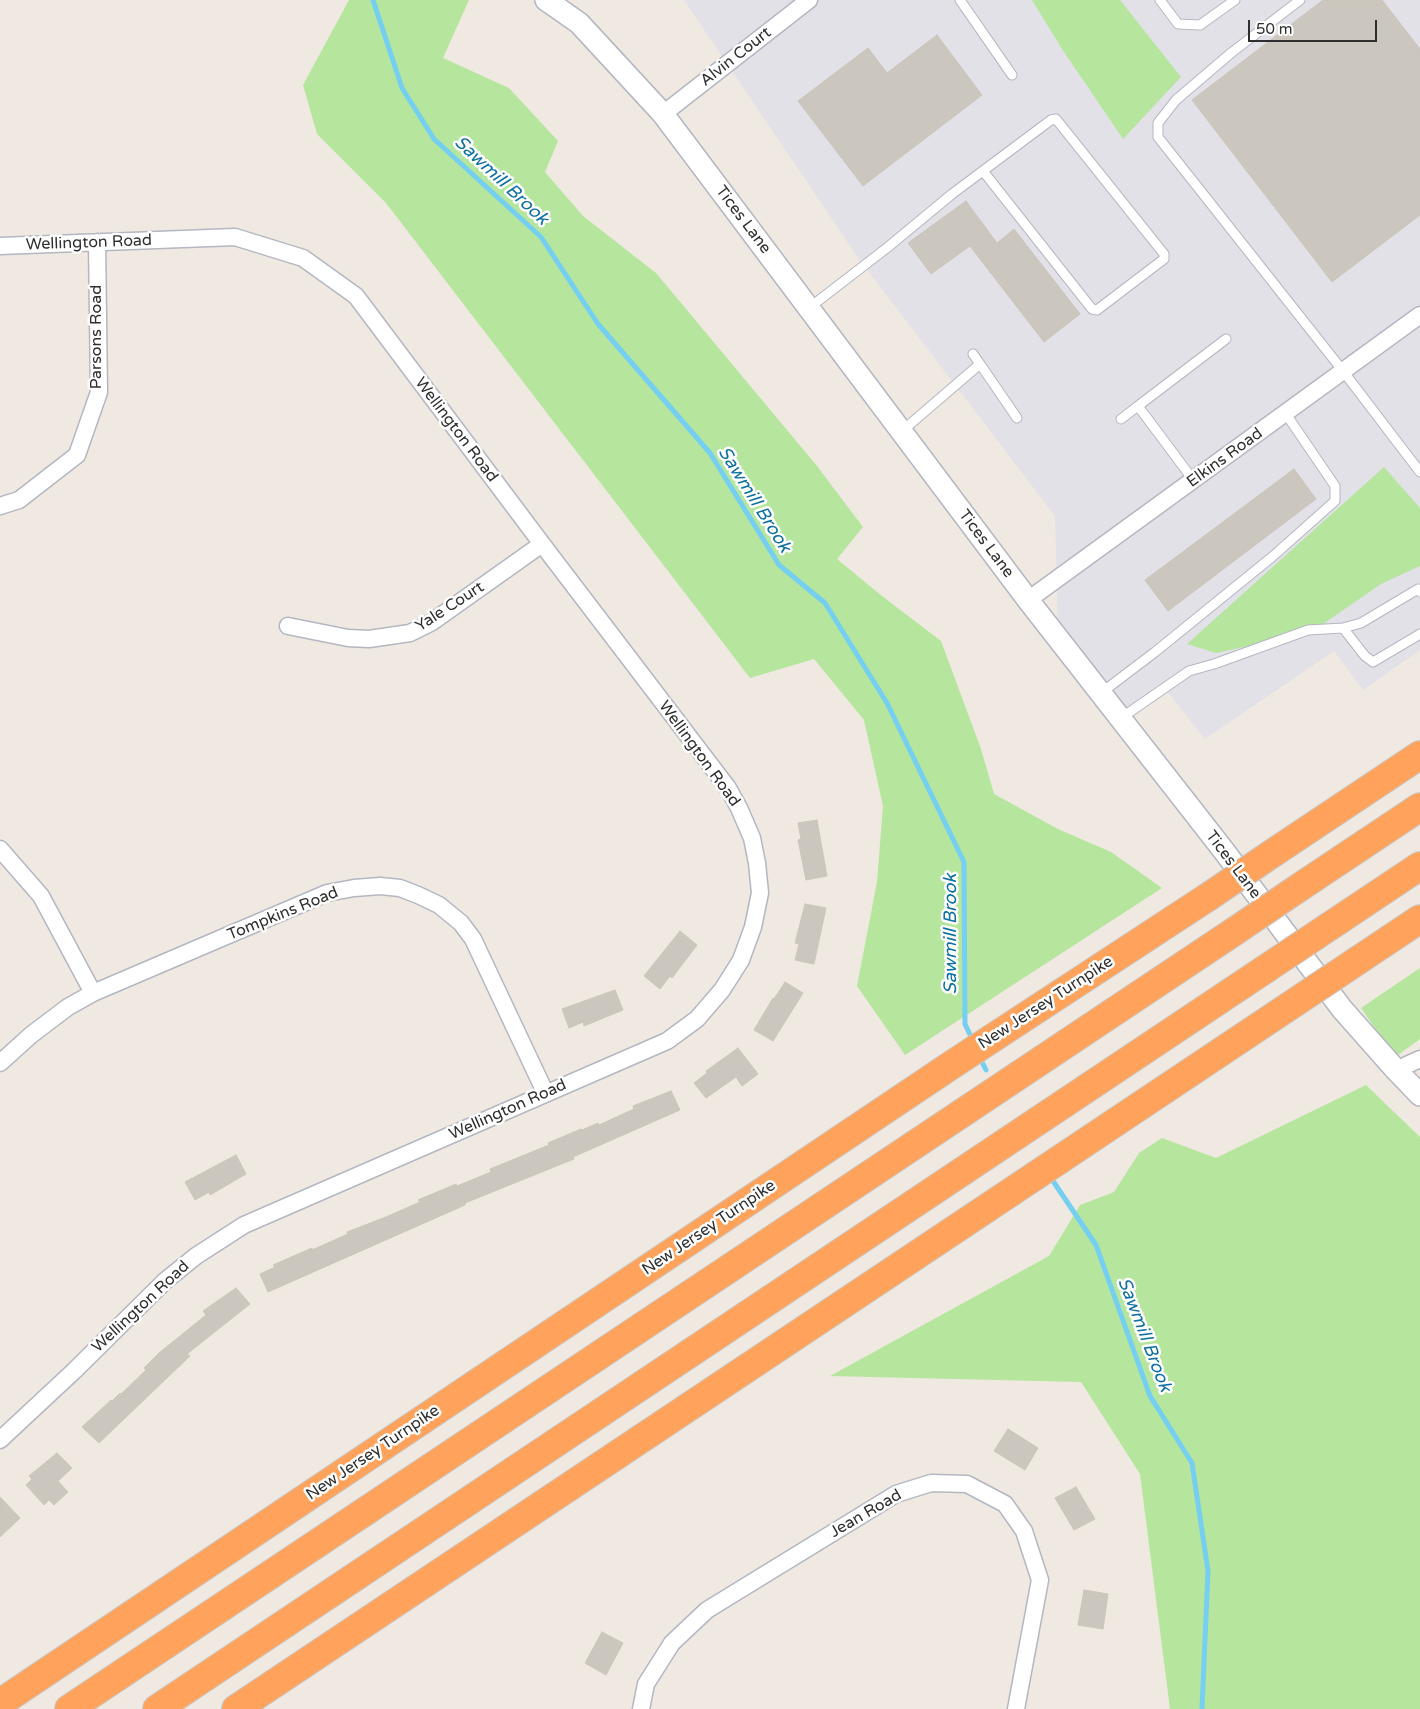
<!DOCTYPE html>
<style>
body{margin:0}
#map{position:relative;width:1420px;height:1709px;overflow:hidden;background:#efe9e1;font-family:"Varela Round",sans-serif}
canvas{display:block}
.scale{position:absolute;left:1248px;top:20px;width:129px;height:22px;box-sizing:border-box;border:2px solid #2e2e2e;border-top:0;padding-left:6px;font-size:15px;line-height:18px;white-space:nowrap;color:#2e2e2e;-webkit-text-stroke:4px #fff;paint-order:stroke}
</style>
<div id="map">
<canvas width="1420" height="1709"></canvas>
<div class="scale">50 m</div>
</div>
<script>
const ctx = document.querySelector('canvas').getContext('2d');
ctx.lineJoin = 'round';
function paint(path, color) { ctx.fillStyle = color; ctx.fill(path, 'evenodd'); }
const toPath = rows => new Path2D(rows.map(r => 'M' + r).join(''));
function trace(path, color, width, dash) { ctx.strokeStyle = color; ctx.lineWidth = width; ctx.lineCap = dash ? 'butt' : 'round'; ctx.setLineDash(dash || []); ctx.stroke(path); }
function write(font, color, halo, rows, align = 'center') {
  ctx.font = font + ' "Varela Round",sans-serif'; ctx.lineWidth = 5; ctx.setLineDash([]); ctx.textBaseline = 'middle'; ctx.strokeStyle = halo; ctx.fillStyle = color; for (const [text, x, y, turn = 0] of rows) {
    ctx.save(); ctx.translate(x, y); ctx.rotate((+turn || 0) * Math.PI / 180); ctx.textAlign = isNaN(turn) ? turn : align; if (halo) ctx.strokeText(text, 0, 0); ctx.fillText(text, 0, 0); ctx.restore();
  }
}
paint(toPath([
 [684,0,1420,0,1420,650,1363,690,1334,651,1205,739,1163,686,1120,714,1058,633,1055,516,859,259]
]), '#e3e1e8');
paint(toPath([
 [349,0,469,0,443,58,509,88,558,141,545,172,583,216,656,273,817,466,863,527,837,559,882,596,941,641,981,749,994,794,1058,829,1111,852,1162,888,905,1055,857,986,877,882,883,806,864,720,814,659,750,678,386,203,317,134,303,85],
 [1032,0,1120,0,1181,77,1123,139,1062,49],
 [1384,467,1420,508,1420,566,1381,584,1310,633,1216,653,1187,644],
 [1420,968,1420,1039,1395,1057,1361,1008],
 [1366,1085,1420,1137,1420,1709,1170,1709,1140,1474,1081,1382,830,1376,1049,1256,1080,1205,1114,1192,1139,1153,1162,1138,1216,1158]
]), '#b6e59e');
trace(toPath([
 [373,0,402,88,434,139,541,237,598,324,710,453,779,565,825,603,887,703,964,862,965,1024,973,1041],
 [979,1056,986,1070],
 [1049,1175,1096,1245,1150,1396,1192,1463,1208,1571,1202,1709]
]), '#75cff0', 5);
const building = toPath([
 [1323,0,1382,0,1420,49,1420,215,1332,282,1192,100,1323,0],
 [937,35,982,95,863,186,798,101,868,48,887,73,937,35],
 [966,201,997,243,1014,229,1080,314,1044,342,970,246,931,274,908,243,966,201],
 [1294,469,1316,499,1168,611,1145,580,1294,469],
 [817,820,827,876,806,880,798,840,801,839,798,823,817,820],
 [805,904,826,908,814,964,795,960,799,944,795,943,805,904],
 [680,931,697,945,672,978,670,976,660,989,644,976,680,931],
 [785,982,803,993,773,1041,754,1030,773,998,774,999,785,982],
 [615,990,623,1010,584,1026,583,1022,569,1028,562,1009,615,990],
 [738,1048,758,1074,742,1086,736,1077,706,1098,694,1083,707,1073,706,1071,738,1048],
 [671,1091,680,1110,573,1157,574,1159,564,1163,465,1203,465,1205,268,1292,260,1274,275,1267,273,1265,312,1248,312,1250,348,1234,347,1232,386,1217,420,1202,418,1200,456,1184,457,1186,491,1172,490,1169,549,1145,548,1143,581,1129,582,1130,598,1123,599,1125,634,1109,633,1106,671,1091],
 [236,1155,246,1174,210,1195,209,1192,195,1200,185,1182,236,1155],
 [236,1288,250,1304,187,1354,190,1356,99,1443,82,1427,111,1400,112,1401,120,1393,121,1394,146,1370,144,1368,159,1353,206,1315,203,1311,236,1288],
 [1008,1429,1038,1448,1025,1470,994,1451,1008,1429],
 [57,1453,72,1468,58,1481,68,1492,54,1505,49,1500,44,1505,26,1485,32,1479,29,1476,57,1453],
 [1076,1487,1095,1519,1074,1530,1055,1498,1076,1487],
 [0,1497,20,1518,0,1537,0,1497],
 [1084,1590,1108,1594,1103,1629,1078,1625,1084,1590],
 [602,1632,623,1643,606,1675,585,1663,602,1632]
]);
paint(building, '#cbc7bf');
trace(building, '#cbc5ba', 1);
const service = toPath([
 [960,0,1012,75],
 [1160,0,1178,24,1200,25,1235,0],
 [1300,0,1231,53,1176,100,1158,123,1158,137,1343,371,1420,472],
 [809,308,888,247,952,194,1051,120,1056,119,1164,254,1164,259,1097,310,1092,309,983,171],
 [973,354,980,364],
 [1121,419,1138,406],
 [902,431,980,364,1017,418],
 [1194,481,1138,406,1226,339],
 [1343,628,1361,623,1418,589,1420,592],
 [1101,693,1155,652,1272,557,1335,501,1335,486,1286,414],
 [1121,718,1189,671,1214,664,1308,630,1343,628,1365,656,1373,662,1420,634]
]);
const minor = toPath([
 [663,114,809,0],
 [0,246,235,237,303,258,356,296,542,544,728,788,739,808,752,838,757,863,760,893,753,927,741,960,722,990,697,1019,667,1041,244,1225,196,1256,165,1281,74,1371,0,1440],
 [0,506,19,500,77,455,99,392,97,242],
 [1028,600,1420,315],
 [288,626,348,638,369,639,410,633,432,622,542,544],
 [0,849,41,896,93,993],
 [0,1063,31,1035,68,1007,93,993,327,893,354,888,380,886,400,888,418,895,439,905,461,923,473,939,545,1092],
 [1396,1070,1420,1059],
 [641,1709,646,1684,672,1643,707,1610,896,1494,931,1483,967,1484,1005,1504,1024,1531,1040,1580,1016,1709]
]);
const tertiary = toPath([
 [546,0,579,23,663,114,1028,600,1224,851,1342,1009,1396,1070,1420,1095]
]);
const motorway = toPath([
 [1273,853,1420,755],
 [1300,887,1420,807],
 [1330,926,1420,866],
 [1357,961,1420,919],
 [0,1703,953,1064,1208,897],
 [69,1709,1235,931],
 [157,1709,1264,970],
 [236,1709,1035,1176]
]);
trace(service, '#b4b7c1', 11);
trace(minor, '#b4b7c1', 19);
trace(tertiary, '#b4b7c1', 24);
trace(motorway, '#c9c9c9', 30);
trace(service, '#fff', 9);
trace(minor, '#fff', 16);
trace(tertiary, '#fff', 21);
trace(motorway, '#ffa35c', 28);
const motorwayBridge = toPath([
 [1208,897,1273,853],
 [1235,931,1300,887],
 [1264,970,1330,926],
 [1035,1176,1357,961]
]);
trace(motorwayBridge, '#c9c9c9', 30, []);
trace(motorwayBridge, '#ffa35c', 28);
write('16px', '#2e2e2e', '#fff', [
 ["Alvin Court",736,57,-38],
 ["Tices Lane",743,220,53],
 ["Wellington Road",89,243,-2],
 ["Parsons Road",97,337,-90],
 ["Wellington Road",456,430,53],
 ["Elkins Road",1225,458,-36],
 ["Tices Lane",986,544,53],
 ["Yale Court",450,607,-33],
 ["Wellington Road",699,754,54],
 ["Tices Lane",1233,865,53],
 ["Tompkins Road",283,914,-22],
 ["New Jersey Turnpike",1046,1003,-33],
 ["Wellington Road",508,1110,-24],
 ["New Jersey Turnpike",709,1228,-34],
 ["Wellington Road",141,1307,-43],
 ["New Jersey Turnpike",373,1453,-34],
 ["Jean Road",866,1514,-30]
]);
write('italic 18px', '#0d6fa3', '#fff', [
 ["Sawmill Brook",501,181,43],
 ["Sawmill Brook",754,500,58],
 ["Sawmill Brook",951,934,-90],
 ["Sawmill Brook",1144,1335,69]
]);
</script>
